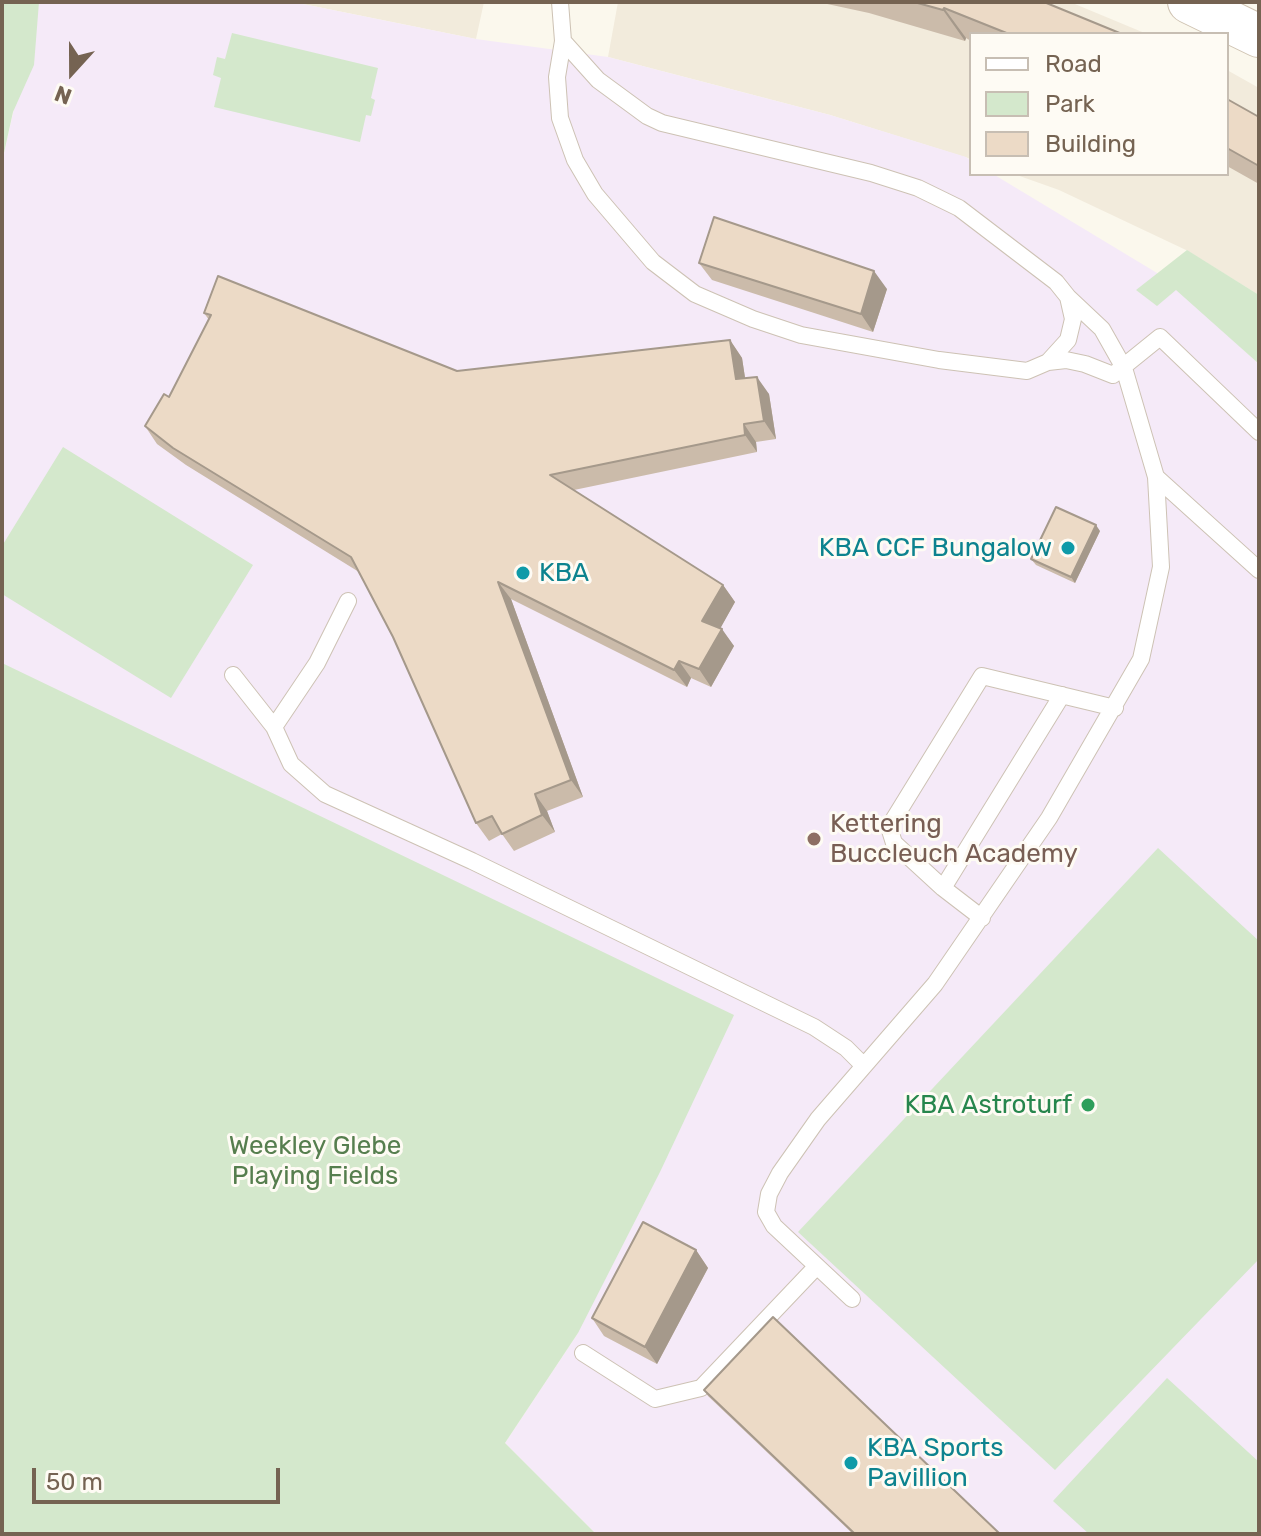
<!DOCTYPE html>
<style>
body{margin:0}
#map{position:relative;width:1261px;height:1536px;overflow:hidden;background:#fbf8ed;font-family:Rubik,sans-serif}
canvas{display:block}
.frame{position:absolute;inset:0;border:4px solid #756352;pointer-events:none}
.legend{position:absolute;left:969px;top:32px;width:260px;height:144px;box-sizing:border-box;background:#fefbf4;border:2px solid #c7beb3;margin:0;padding:10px 14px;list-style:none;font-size:24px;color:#756352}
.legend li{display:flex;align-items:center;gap:16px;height:40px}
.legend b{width:40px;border:2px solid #c7beb3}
.north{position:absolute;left:32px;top:32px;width:80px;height:80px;-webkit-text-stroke:6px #fefbf4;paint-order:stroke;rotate:201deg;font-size:22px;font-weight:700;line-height:32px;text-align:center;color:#756352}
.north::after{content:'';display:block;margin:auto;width:28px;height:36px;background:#756352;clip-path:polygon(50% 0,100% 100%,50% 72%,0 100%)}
.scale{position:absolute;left:32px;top:1468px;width:248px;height:36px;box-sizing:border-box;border:4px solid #756352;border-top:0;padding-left:10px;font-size:24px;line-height:28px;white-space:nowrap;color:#756352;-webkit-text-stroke:6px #fefbf4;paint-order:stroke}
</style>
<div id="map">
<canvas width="1261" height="1536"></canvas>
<div class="frame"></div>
<ul class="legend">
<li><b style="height:10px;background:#fff"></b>Road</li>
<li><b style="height:22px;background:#d4e8cc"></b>Park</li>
<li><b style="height:22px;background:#ecdac6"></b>Building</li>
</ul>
<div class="north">N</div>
<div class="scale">50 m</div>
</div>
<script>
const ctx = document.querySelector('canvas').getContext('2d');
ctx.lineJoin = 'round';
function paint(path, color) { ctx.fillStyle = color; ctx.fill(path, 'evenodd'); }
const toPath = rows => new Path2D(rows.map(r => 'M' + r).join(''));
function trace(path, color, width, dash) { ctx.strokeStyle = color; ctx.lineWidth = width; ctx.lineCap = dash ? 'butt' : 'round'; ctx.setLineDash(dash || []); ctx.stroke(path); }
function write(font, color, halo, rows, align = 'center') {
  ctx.font = font + ' Rubik,sans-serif'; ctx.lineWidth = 6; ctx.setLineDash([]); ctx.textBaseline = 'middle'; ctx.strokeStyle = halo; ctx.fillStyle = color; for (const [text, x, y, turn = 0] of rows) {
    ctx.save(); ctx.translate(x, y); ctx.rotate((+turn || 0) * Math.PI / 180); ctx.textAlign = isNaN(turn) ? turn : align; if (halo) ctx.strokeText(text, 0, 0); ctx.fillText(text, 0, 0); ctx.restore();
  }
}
paint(toPath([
 [293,2,484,2,476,39],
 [618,2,1070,2,1147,34,971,34,971,159,830,115,608,57],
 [1227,70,1259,88,1259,295,1186,250,1059,190,1014,174,1227,174]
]), '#f2ebdc');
paint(toPath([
 [38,2,293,2,476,39,608,57,830,115,966,157,971,161,971,174,993,174,1167,279,1259,364,1259,1534,596,1534,505,1443,578,1333,2,663,2,162]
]), '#f5eaf8');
paint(toPath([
 [2,2,39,2,34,65,13,112,2,162],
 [232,33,378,68,371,98,375,100,371,116,366,115,360,142,214,107,221,78,213,75,217,57,225,59],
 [1187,250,1259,295,1259,364,1176,290,1157,306,1136,290],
 [63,447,253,565,171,698,2,594,2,546],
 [2,663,734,1015,660,1172,578,1333,505,1443,596,1534,2,1534],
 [1158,848,1259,941,1259,1259,1055,1470,798,1232],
 [1167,1378,1259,1462,1259,1534,1089,1534,1053,1501]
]), '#d4e8cc');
const lane = toPath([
 [560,2,563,41,557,77,560,118,575,160,595,194,653,262,695,294,753,319,801,335,939,360,1027,371,1048,362,1068,340,1073,319,1068,297,1056,282,959,208,918,188,871,173,662,123,647,116,598,80,563,41],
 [1048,362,1066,360,1085,364,1113,375,1160,337,1259,432],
 [1156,477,1259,570],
 [233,675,274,727,291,764,325,794,472,861,814,1027,846,1048,863,1065],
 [274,727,317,663,348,601],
 [943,888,1062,695],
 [982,918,943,888,894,843,889,827,982,676,1115,708],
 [852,1299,774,1226,766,1212,769,1194,780,1173,818,1119,935,984,1049,818,1141,659,1161,567,1156,477,1124,368,1102,329,1068,297],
 [583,1353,655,1399,701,1388,816,1267]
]);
const secondary = toPath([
 [1189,2,1259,36]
]);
trace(lane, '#cdc2b4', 18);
trace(secondary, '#cfc3b2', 44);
trace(lane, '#fff', 16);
trace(secondary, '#fff', 42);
paint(toPath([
 [818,2,1044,2,1122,34,971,34,971,41,966,38,965,41,869,13],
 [1227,99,1259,117,1259,184,1227,166],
 [699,263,887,289,873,332,712,280],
 [204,313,457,371,730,340,742,358,745,378,769,394,776,439,756,442,757,452,574,490,723,585,735,602,720,628,734,646,711,687,691,678,687,687,511,599,583,797,547,811,555,832,514,851,502,834,489,841,476,823,393,637,359,572,186,465,157,444,145,426,169,397,209,320],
 [1100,531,1075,583,1036,565,1031,559],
 [696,1250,708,1268,657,1364,604,1336,592,1318],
 [704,1390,1000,1534,853,1534,708,1396]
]), '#cbbbaa');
paint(toPath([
 [944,8,966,38,965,41,943,10],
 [874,271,887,289,873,332,861,314],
 [730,340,742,358,748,397,736,379],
 [757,377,769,394,776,439,764,421],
 [744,424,756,442,757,452,745,435],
 [1096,525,1100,531,1075,583,1071,577],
 [498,582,511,599,583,797,571,780],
 [723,585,735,602,715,638,702,621],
 [722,629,734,646,711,687,699,669],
 [679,661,691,678,687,687,674,670],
 [535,794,547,811,555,832,542,815],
 [696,1250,708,1268,657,1364,645,1347]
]), '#a5998b');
const building = toPath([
 [914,2,1044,2,1122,34,1009,34,944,8,943,10,914,2],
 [1227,99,1259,117,1259,166,1227,148,1227,99],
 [714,217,874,271,861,314,699,263,714,217],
 [218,276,457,371,730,340,736,379,757,377,764,421,744,424,745,435,550,475,723,585,702,621,722,629,699,669,679,661,674,670,498,582,571,780,535,794,542,815,502,834,492,816,476,823,393,637,351,557,173,448,145,426,164,394,169,397,211,315,204,313,218,276],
 [1056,507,1096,525,1071,577,1031,559,1056,507],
 [643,1222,696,1250,645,1347,592,1318,643,1222],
 [773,1317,1000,1534,855,1534,704,1390,773,1317]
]);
paint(building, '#ecdac6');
trace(building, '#a5998b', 2);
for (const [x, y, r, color] of [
 [1068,548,8,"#0f9aa8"],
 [523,573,8,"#0f9aa8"],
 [814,839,8,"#8d6e63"],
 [1088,1105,8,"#2e9e5b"],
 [851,1463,8,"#0f9aa8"]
]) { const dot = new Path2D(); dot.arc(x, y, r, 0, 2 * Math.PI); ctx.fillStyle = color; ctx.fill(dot); trace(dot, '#fefbf4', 3); }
write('26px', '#0d838f', '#fefbf4', [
 ["KBA CCF Bungalow",1052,548,"right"],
 ["KBA",539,573],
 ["KBA Sports",867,1448],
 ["Pavillion",867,1478]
], 'left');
write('26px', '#785e54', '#fefbf4', [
 ["Kettering",830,824],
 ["Buccleuch Academy",830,854]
], 'left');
write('26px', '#27864d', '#fefbf4', [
 ["KBA Astroturf",1072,1105]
], 'right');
write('26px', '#567e4e', '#fefbf4', [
 ["Weekley Glebe",315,1146],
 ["Playing Fields",315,1176]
]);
</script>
